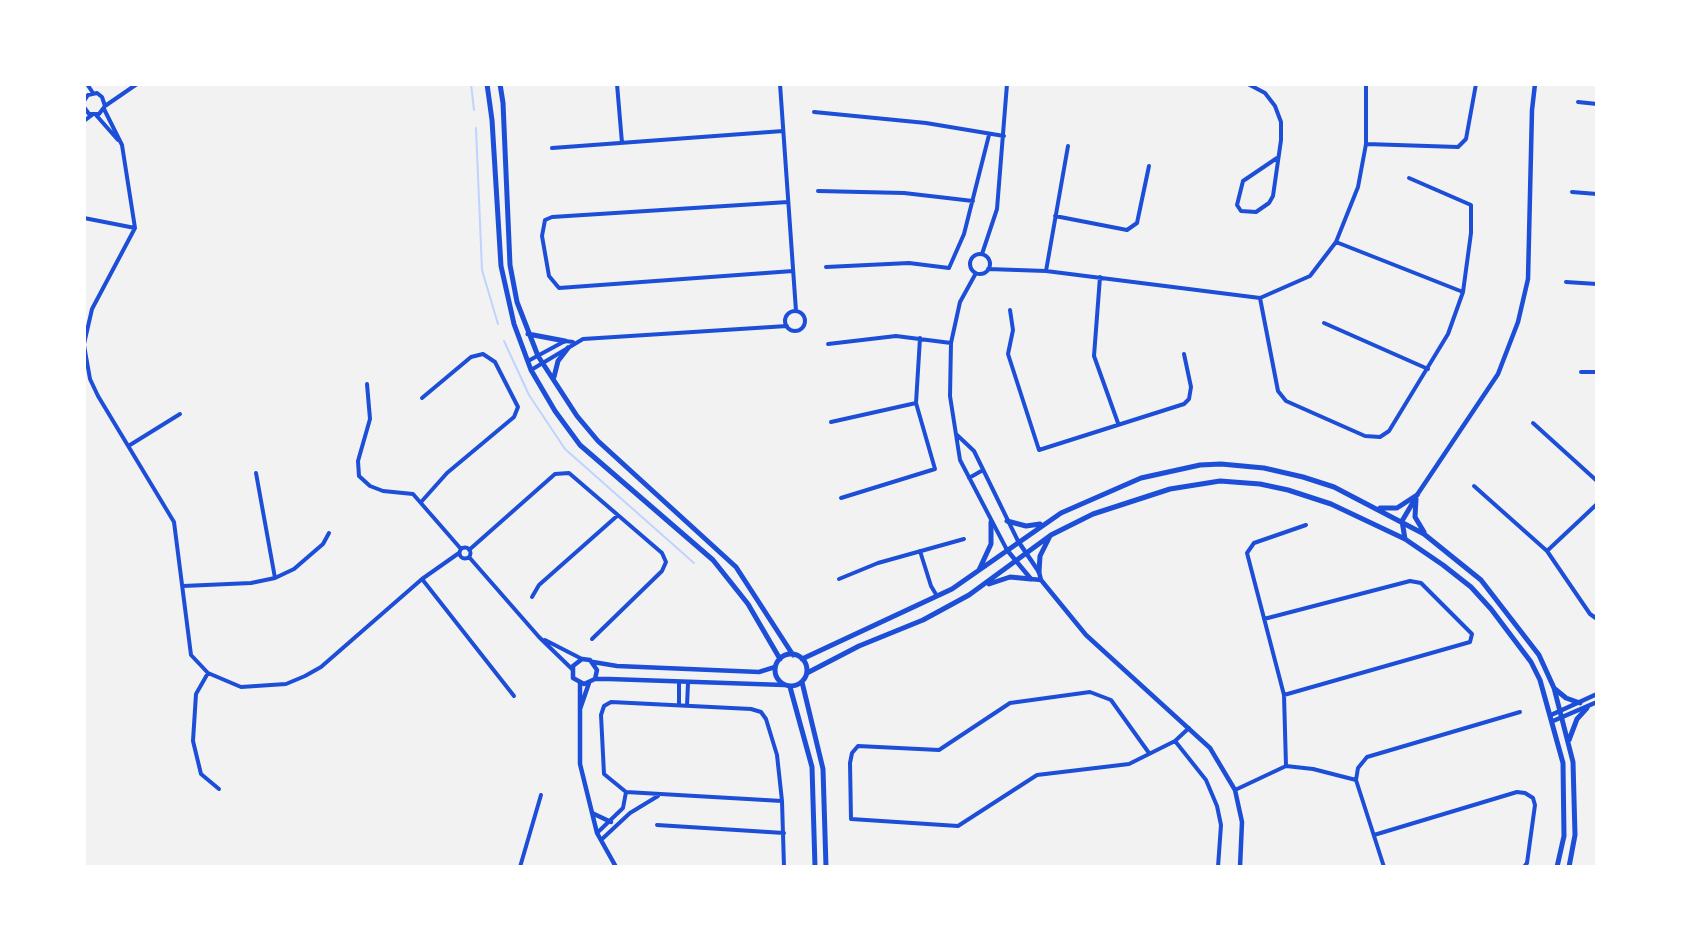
<!DOCTYPE html>
<style>
body{margin:0}
#map{position:relative;width:1681px;height:951px;overflow:hidden;background:#f2f2f2;font-family:"Public Sans",sans-serif}
canvas{display:block}
.frame{position:absolute;inset:0;border:86px solid #fff;pointer-events:none}
</style>
<div id="map">
<canvas width="1681" height="951"></canvas>
<div class="frame"></div>
</div>
<script>
const ctx = document.querySelector('canvas').getContext('2d');
ctx.lineJoin = 'round';
const toPath = rows => new Path2D(rows.map(r => 'M' + r).join(''));
function trace(path, color, width, dash) { ctx.strokeStyle = color; ctx.lineWidth = width; ctx.lineCap = dash ? 'butt' : 'round'; ctx.setLineDash(dash || []); ctx.stroke(path); }
trace(toPath([
 [471,84,474,110],
 [476,128,482,270,498,324],
 [504,341,529,395,565,449,694,563]
]), '#bfd3fe', 2);
trace(toPath([
 [87,84,93,93],
 [617,84,622,143],
 [780,84,796,311],
 [1248,84,1265,93,1275,106,1281,122,1281,140,1273,196,1269,203,1256,212,1241,211,1237,205,1243,181,1277,158],
 [84,101,88,95,97,93,102,97,105,106],
 [1578,102,1597,104],
 [84,107,89,114,99,114,105,106,137,84],
 [814,112,926,123,1004,136],
 [96,115,118,140],
 [84,121,92,115],
 [1366,144,1458,147,1466,139,1476,84],
 [552,148,783,131],
 [818,191,904,193,973,201],
 [1572,192,1597,194],
 [788,202,552,217,545,220,542,236,549,276,559,288,793,271],
 [1055,216,1127,230,1137,223,1149,166],
 [84,218,135,228],
 [1336,242,1463,292],
 [982,254,997,209,1007,84],
 '970 264a10 10 0 1 1 20 0a10 10 0 1 1-20 0Z',
 [826,267,909,263,949,268,964,234,989,135],
 [988,269,1046,271,1260,298,1310,276,1336,242,1358,187,1366,144,1366,84],
 [1046,271,1068,146],
 [976,273,960,302,951,343,950,396,960,460,1007,550],
 [1100,277,1094,356,1118,423],
 [1566,282,1597,284],
 [1260,298,1278,391,1286,401,1365,436,1380,437,1389,431,1448,334,1463,292,1471,233,1471,205,1409,178],
 [1010,310,1013,330,1008,354,1039,450,1184,404,1189,399,1191,387,1184,354],
 '785 321a10 10 0 1 1 20 0a10 10 0 1 1-20 0Z',
 [1324,323,1428,369],
 [84,344,92,309,135,228,122,145,104,109],
 [828,344,896,336,951,343],
 [84,345,90,379,98,396,174,522,191,655,208,673,241,687,286,684,305,676,321,667,422,579,459,553],
 [528,361,565,341,573,342],
 [531,370,583,339,787,326],
 [1581,372,1597,372],
 [367,384,370,419,358,461,359,476,370,486,383,491,413,494,461,549],
 [831,422,916,403],
 [1533,423,1597,481],
 [956,434,974,451,1018,541],
 [130,445,180,414],
 [256,473,275,578],
 [969,478,983,470],
 [1474,486,1547,551,1590,614,1597,619],
 [841,498,935,469,916,403,920,338],
 [422,501,447,473,514,417,518,407,495,362,483,354,471,357,422,398],
 '459.5 553a5.5 5.5 0 1 1 11 0a5.5 5.5 0 1 1-11 0Z',
 [469,550,555,474,569,473,662,553,666,562,662,571,592,639],
 [920,551,931,586,937,596],
 [1547,551,1597,504],
 [469,557,539,637,572,669],
 [422,579,514,696],
 [839,579,878,563,964,539],
 [183,586,251,583,275,578,294,569,323,544,329,533],
 [532,597,539,585,617,516],
 [1264,619,1410,581,1421,583,1472,634,1470,642,1284,695],
 [545,640,582,659],
 [208,673,196,694,193,741,201,774,219,789],
 [679,682,679,705],
 [687,706,688,683],
 [1175,741,1206,780,1217,806,1221,825,1218,867],
 [1149,753,1111,700,1090,692,1010,703,939,750,858,746,852,753,850,763,851,819,958,826,1037,775,1129,764,1175,741,1189,728],
 [1286,766,1284,695,1247,553,1254,543,1306,525],
 [1235,790,1286,766,1313,769,1356,780],
 [782,801,626,792,604,774,601,715,604,706,611,702,751,709,761,712,766,719,777,755,782,801,784,867],
 [657,825,784,833],
 [597,833,623,808,626,792],
 [1374,835,1517,792,1525,793,1533,798,1535,805,1527,863,1524,867],
 [601,840,630,813,658,796],
 [520,867,541,795],
 [1384,867,1356,780,1358,768,1367,757,1520,712]
]), '#1d4ed8', 4);
trace(toPath([
 [1417,495,1498,374,1518,322,1528,279,1532,110,1535,84],
 [1018,541,1039,572,1041,580,1086,635,1210,748,1235,790,1242,822,1240,867],
 [1007,550,1031,579,1041,580],
 [593,662,617,666,759,672,775,667],
 [595,679,597,670,590,660,582,659,573,666,573,678,584,684,595,679,609,679,784,685],
 [580,683,580,764,597,833,616,867],
 [580,709,589,683],
 [1551,715,1597,694],
 [1553,721,1597,702],
 [592,813,611,822]
]), '#1d4ed8', 4.5);
trace(toPath([
 [487,84,492,120,501,266,514,324,531,370,555,411,580,445,713,560,748,604,780,659],
 [500,84,503,103,510,265,517,302,538,356,577,416,598,441,736,567,793,655],
 [528,334,565,341],
 [554,377,558,361,568,348],
 [1416,499,1415,517,1424,532],
 [1380,508,1397,508,1417,495],
 [1007,521,1026,526,1040,524],
 [1405,539,1402,521,1415,499],
 [979,570,991,544,991,522],
 [1039,572,1040,556,1050,536],
 [989,584,1010,577,1031,579],
 '775 670a16 16 0 1 1 32 0a16 16 0 1 1-32 0Z',
 [802,659,952,589,1061,513,1141,478,1200,465,1221,464,1264,468,1303,477,1334,487,1424,534,1481,580,1539,655,1554,688,1573,762,1575,835,1569,867],
 [807,673,859,646,923,620,969,595,1051,535,1093,514,1170,489,1220,481,1260,484,1288,490,1331,504,1405,539,1443,565,1471,587,1491,609,1531,662,1540,680,1563,763,1564,836,1557,867],
 [802,682,823,769,826,867],
 [790,687,812,767,815,867],
 [1555,689,1566,698,1580,703],
 [1569,740,1577,719,1587,708]
]), '#1d4ed8', 5);
</script>
